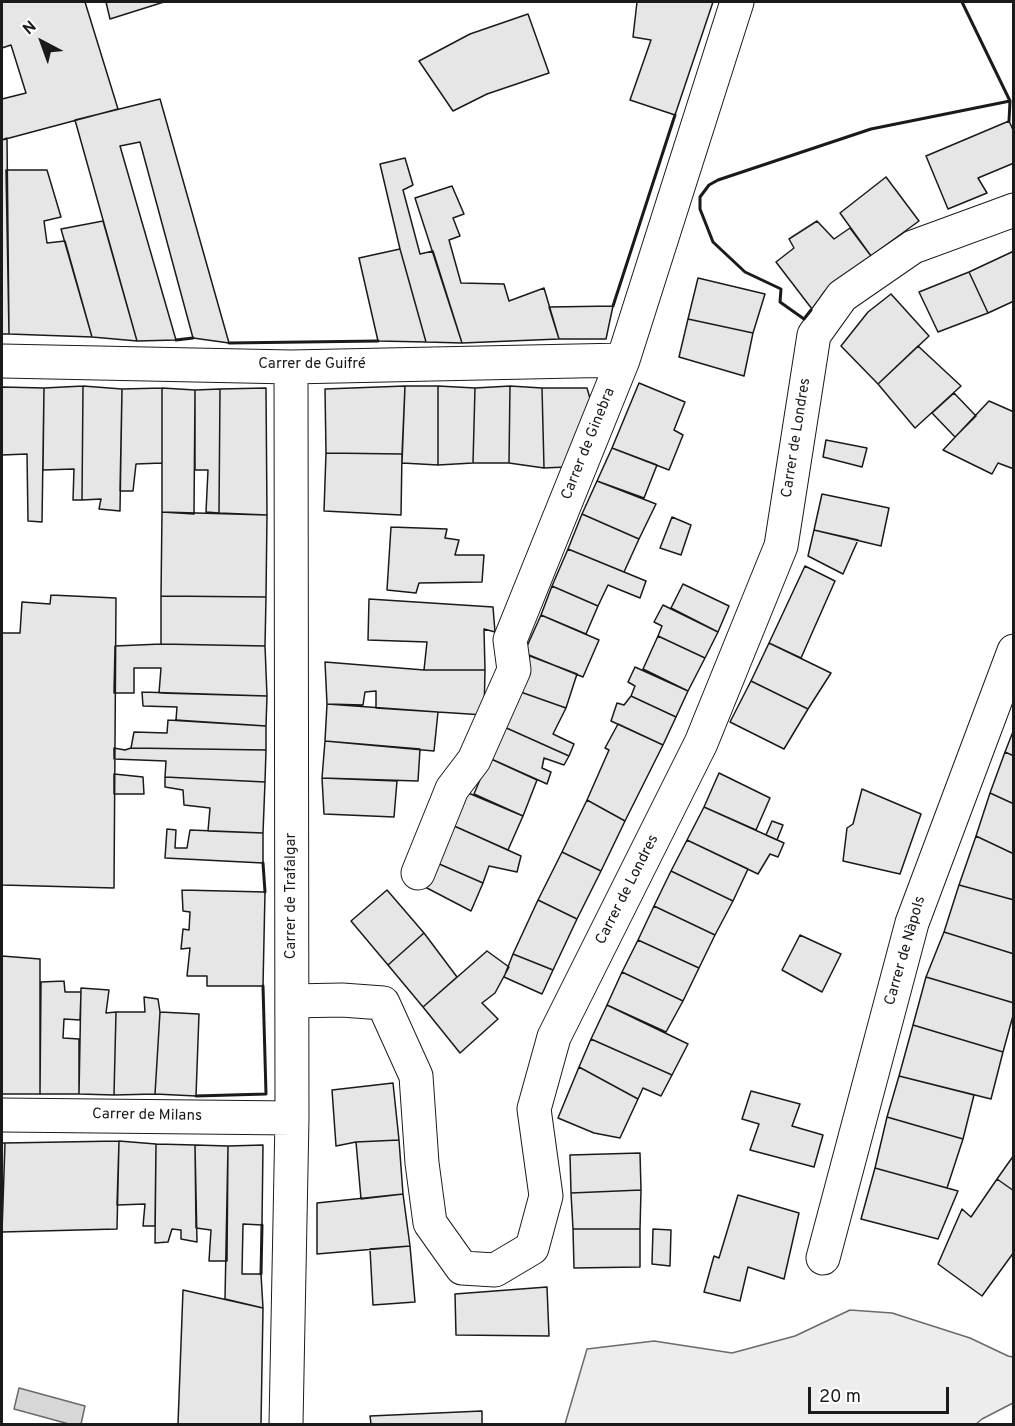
<!DOCTYPE html>
<meta charset="utf-8">
<style>
body{margin:0}
#map{position:relative;width:1015px;height:1426px;overflow:hidden;background:#fff;font-family:Overpass,sans-serif}
canvas{display:block}
.frame{position:absolute;inset:0;border:3px solid #1a1a1a;pointer-events:none}
.north{position:absolute;left:12px;top:12px;width:60px;height:60px;-webkit-text-stroke:4px #fff;paint-order:stroke;rotate:319deg;font-size:16px;font-weight:700;line-height:24px;text-align:center;color:#1a1a1a}
.north::after{content:'';display:block;margin:auto;width:21px;height:27px;background:#1a1a1a;clip-path:polygon(50% 0,100% 100%,50% 72%,0 100%)}
.scale{position:absolute;left:808px;top:1387px;width:141px;height:27px;box-sizing:border-box;border:3px solid #1a1a1a;border-top:0;padding-left:8px;font-size:18px;line-height:21px;white-space:nowrap;color:#1a1a1a;-webkit-text-stroke:4px #fff;paint-order:stroke}
</style>
<div id="map">
<canvas width="1015" height="1426"></canvas>
<div class="frame"></div>
<div class="north">N</div>
<div class="scale">20 m</div>
</div>
<script>
const ctx = document.querySelector('canvas').getContext('2d');
ctx.lineJoin = 'round';
function paint(path, color) { ctx.fillStyle = color; ctx.fill(path, 'evenodd'); }
const toPath = rows => new Path2D(rows.map(r => 'M' + r).join(''));
function trace(path, color, width, dash) { ctx.strokeStyle = color; ctx.lineWidth = width; ctx.lineCap = dash ? 'butt' : 'round'; ctx.setLineDash(dash || []); ctx.stroke(path); }
function write(font, color, halo, rows, align = 'center') {
  ctx.font = font + ' Overpass,sans-serif'; ctx.lineWidth = 4.5; ctx.setLineDash([]); ctx.textBaseline = 'middle'; ctx.strokeStyle = halo; ctx.fillStyle = color; for (const [text, x, y, turn = 0] of rows) {
    ctx.save(); ctx.translate(x, y); ctx.rotate((+turn || 0) * Math.PI / 180); ctx.textAlign = isNaN(turn) ? turn : align; if (halo) ctx.strokeText(text, 0, 0); ctx.fillText(text, 0, 0); ctx.restore();
  }
}
const green = toPath([
 [850,1310,892,1313,970,1338,1008,1356,1013,1357,1013,1403,982,1419,976,1424,565,1424,587,1349,654,1341,732,1353,795,1336,850,1310]
]);
paint(green, '#ededed');
trace(green, '#6a6a6a', 1.5);
const water = toPath([
 [19,1388,85,1406,81,1424,69,1424,14,1409,19,1388]
]);
paint(water, '#d7d7d7');
trace(water, '#6a6a6a', 1.5);
const building = toPath([
 [2,2,85,2,118,109,2,140,2,99,26,93,11,45,2,48,2,2],
 [106,2,164,2,110,19,106,2],
 [637,2,713,2,675,115,630,100,651,40,633,37,637,2],
 [528,14,549,73,487,94,453,111,419,61,470,34,528,14],
 [160,99,229,343,193,338,140,142,120,146,176,340,137,341,75,120,160,99],
 [1009,121,1014,132,1014,163,978,178,987,193,948,209,926,156,1009,121],
 [7,138,9,334,2,334,2,140,7,138],
 [405,158,413,185,403,190,420,254,433,251,462,343,426,342,400,249,380,164,405,158],
 [6,170,47,170,61,217,44,221,47,243,65,241,92,337,9,334,6,170],
 [886,177,919,221,871,256,840,213,886,177],
 [452,186,464,214,453,218,460,236,449,240,461,283,504,284,509,301,544,288,559,339,462,343,415,198,452,186],
 [103,221,137,341,92,337,61,229,103,221],
 [817,221,834,239,850,228,871,256,825,291,812,309,776,262,794,248,789,239,817,221],
 [400,249,426,342,378,341,359,258,400,249],
 [1014,251,1014,301,988,313,969,272,1014,251],
 [969,272,988,313,938,332,919,292,969,272],
 [698,278,765,294,753,333,688,319,698,278],
 [891,294,929,336,878,384,841,346,868,312,891,294],
 [613,306,606,339,559,339,549,307,613,306],
 [688,319,753,333,744,376,679,357,688,319],
 [918,346,961,386,915,428,878,384,918,346],
 [639,383,685,402,674,430,683,435,669,470,612,448,639,383],
 [83,386,82,500,73,500,74,469,43,470,44,388,83,386],
 [83,386,122,389,120,511,99,509,101,499,82,500,83,386],
 [405,386,402,454,326,453,325,389,405,386],
 [405,386,438,386,438,465,402,463,405,386],
 [438,386,475,388,473,463,438,465,438,386],
 [510,386,509,463,473,463,475,388,510,386],
 [510,386,542,388,544,468,509,463,510,386],
 [2,387,44,388,42,522,28,521,27,454,2,455,2,387],
 [162,388,162,463,136,464,133,491,120,491,122,389,162,388],
 [162,388,195,390,194,514,162,512,162,388],
 [266,388,267,515,219,513,220,389,266,388],
 [542,388,587,388,593,409,566,467,544,468,542,388],
 [220,389,219,513,206,512,208,470,195,470,195,390,220,389],
 [954,393,976,416,955,437,932,413,954,393],
 [989,401,1014,412,1014,469,998,463,992,474,943,450,989,401],
 [826,440,867,448,862,467,823,457,826,440],
 [612,448,657,465,644,498,597,481,612,448],
 [326,453,402,454,401,515,324,511,326,453],
 [597,481,656,504,639,539,582,514,597,481],
 [822,494,889,508,881,546,814,530,822,494],
 [162,512,267,515,266,597,161,596,162,512],
 [582,514,639,539,624,572,568,549,582,514],
 [672,517,691,525,681,555,660,548,672,517],
 [391,527,447,529,445,538,459,540,455,555,484,555,482,582,419,583,416,593,387,590,391,527],
 [814,530,858,540,843,574,808,556,814,530],
 [568,549,646,581,640,598,608,585,598,606,552,586,568,549],
 [805,566,835,581,801,658,769,643,805,566],
 [683,584,729,606,718,632,671,608,683,584],
 [552,586,598,606,586,634,541,615,552,586],
 [51,595,116,598,114,888,2,885,2,633,20,633,22,602,50,604,51,595],
 [161,596,266,597,265,646,161,644,161,596],
 [369,599,493,607,495,632,484,629,485,670,424,670,427,642,368,640,369,599],
 [663,605,718,632,705,658,658,636,662,626,654,622,663,605],
 [541,615,599,640,583,677,524,653,541,615],
 [658,636,705,658,688,691,643,669,658,636],
 [769,643,831,673,808,709,751,681,769,643],
 [161,644,265,646,267,696,159,693,161,668,134,668,134,693,114,693,115,646,161,644],
 [530,656,577,674,566,708,515,690,530,656],
 [325,662,424,670,485,670,484,715,376,708,376,691,365,692,363,705,327,704,325,662],
 [635,667,688,691,676,717,631,696,635,686,628,682,635,667],
 [751,681,808,709,784,749,730,722,751,681],
 [515,690,566,708,553,734,574,744,569,756,502,726,515,690],
 [142,692,267,696,266,726,176,720,177,707,143,706,142,692],
 [631,696,676,717,663,745,611,721,617,703,624,705,631,696],
 [327,704,438,712,434,751,325,741,327,704],
 [168,720,266,726,266,750,131,748,134,732,167,733,168,720],
 [618,724,663,745,625,821,587,800,609,750,605,748,618,724],
 [502,726,569,756,564,765,544,758,542,768,551,772,547,784,489,758,502,726],
 [1014,729,1014,756,1005,752,1014,729],
 [325,741,420,749,418,781,322,778,325,741],
 [114,748,125,750,131,748,266,750,265,782,165,777,166,761,114,759,114,748],
 [1005,752,1014,756,1014,804,990,793,1005,752],
 [489,758,537,780,523,816,474,794,489,758],
 [719,773,770,798,756,830,704,807,719,773],
 [114,774,143,777,144,794,114,794,114,774],
 [165,777,265,782,263,833,208,831,210,808,184,805,183,790,165,787,165,777],
 [322,778,397,781,394,817,324,814,322,778],
 [862,789,921,814,900,874,843,861,847,828,853,824,862,789],
 [466,792,523,816,508,850,452,825,466,792],
 [990,793,1014,804,1014,854,976,836,990,793],
 [587,800,625,821,601,871,562,852,587,800],
 [704,807,784,843,778,857,770,854,758,874,687,840,704,807],
 [772,821,783,825,777,840,766,835,772,821],
 [452,825,521,856,517,872,489,866,483,883,437,863,452,825],
 [167,829,176,830,175,848,187,848,190,830,263,833,263,863,165,858,167,829],
 [976,836,1014,854,1014,900,959,885,976,836],
 [687,840,748,869,733,901,671,871,687,840],
 [562,852,601,871,577,919,538,900,562,852],
 [437,863,483,883,471,911,425,887,437,863],
 [671,871,733,901,715,935,654,906,671,871],
 [959,885,1014,900,1014,954,944,932,959,885],
 [182,890,265,892,263,986,207,986,207,976,187,976,190,948,181,949,183,929,189,930,190,912,183,911,182,890],
 [387,890,424,933,388,965,351,921,387,890],
 [538,900,577,919,553,970,513,954,538,900],
 [654,906,715,935,699,968,638,940,654,906],
 [944,932,1014,954,1014,1003,926,977,944,932],
 [424,933,457,977,423,1007,388,965,424,933],
 [800,935,841,954,822,992,782,970,800,935],
 [638,940,699,968,683,1001,622,972,638,940],
 [487,951,509,967,495,993,482,1003,498,1019,460,1053,423,1007,487,951],
 [513,954,553,970,542,994,504,977,513,954],
 [2,956,40,959,40,1094,2,1094,2,956],
 [622,972,683,1001,666,1032,607,1005,622,972],
 [926,977,1014,1003,1014,1012,1003,1052,913,1025,926,977],
 [64,981,65,992,81,992,80,1020,64,1019,63,1038,79,1039,79,1094,40,1094,41,982,64,981],
 [81,988,109,990,106,1013,116,1012,114,1095,79,1094,81,988],
 [144,997,158,999,160,1012,155,1094,114,1095,116,1012,145,1012,144,997],
 [607,1005,688,1044,672,1075,591,1039,607,1005],
 [160,1012,199,1014,196,1096,155,1094,160,1012],
 [913,1025,1003,1052,991,1099,899,1076,913,1025],
 [591,1039,672,1075,661,1096,643,1088,638,1099,579,1067,591,1039],
 [579,1067,638,1099,620,1138,594,1133,558,1118,579,1067],
 [899,1076,974,1095,963,1139,887,1117,899,1076],
 [393,1083,399,1140,356,1142,336,1146,332,1090,393,1083],
 [751,1091,800,1104,792,1126,823,1135,814,1167,750,1150,759,1124,742,1119,751,1091],
 [887,1117,963,1139,947,1188,875,1168,887,1117],
 [399,1140,403,1194,361,1199,356,1142,399,1140],
 [119,1141,117,1229,2,1232,5,1143,119,1141],
 [119,1141,156,1144,155,1226,143,1226,145,1204,117,1205,119,1141],
 [2,1143,5,1143,2,1232,2,1143],
 [156,1144,195,1145,197,1242,181,1239,181,1230,172,1229,168,1242,155,1243,156,1144],
 [195,1145,228,1146,227,1261,209,1261,211,1230,196,1228,195,1145],
 [263,1145,262,1225,243,1224,242,1274,261,1274,263,1308,225,1299,228,1146,263,1145],
 [640,1153,641,1190,571,1193,570,1155,640,1153],
 [1014,1155,1014,1191,997,1179,1014,1155],
 [875,1168,958,1191,938,1239,861,1219,875,1168],
 [997,1179,1014,1191,1014,1252,982,1296,938,1264,962,1209,971,1217,997,1179],
 [641,1190,640,1229,573,1229,571,1193,641,1190],
 [403,1194,410,1246,317,1254,317,1203,403,1194],
 [738,1195,799,1213,784,1279,748,1267,740,1301,704,1292,714,1256,719,1258,738,1195],
 [573,1229,640,1229,640,1267,574,1268,573,1229],
 [653,1229,671,1230,670,1266,652,1264,653,1229],
 [410,1246,415,1302,373,1305,370,1249,410,1246],
 [547,1287,549,1336,456,1335,455,1294,547,1287],
 [183,1290,263,1308,261,1424,178,1424,183,1290],
 [482,1411,482,1424,371,1424,370,1416,482,1411]
]);
paint(building, '#e6e6e6');
trace(building, '#1a1a1a', 1.5);
const minor = toPath([
 [2,361,291,367,623,360],
 [418,873,452,789,474,760,514,670,510,640,623,360,737,2],
 [292,1001,342,1000,383,1003,416,1076,422,1163,430,1223,462,1268,495,1270,532,1248,546,1196,534,1109,554,1037,701,743,781,546,814,335,842,296,913,247,1014,210],
 [2,1115,292,1118],
 [823,1258,912,923,1014,651],
 [286,1424,292,1118,291,367]
]);
trace(minor, '#1a1a1a', 35);
trace(minor, '#fff', 33);
trace(toPath([
 [962,2,1010,101,1009,121],
 [613,306,675,115],
 [811,310,804,319,780,302,781,289,745,272,713,242,700,209,700,197,709,185,718,180,871,129,1010,101],
 [176,340,193,338],
 [229,343,378,341],
 [263,863,265,892],
 [196,1096,266,1094,263,986],
 [261,1274,262,1225]
]), '#1a1a1a', 3);
write('15px', '#1a1a1a', '#fff', [
 ["Carrer de Guifré",312,365],
 ["Carrer de Londres",797,438,-81],
 ["Carrer de Ginebra",589,444,-68],
 ["Carrer de Londres",628,890,-63],
 ["Carrer de Trafalgar",292,896,-90],
 ["Carrer de Nàpols",906,951,-74],
 ["Carrer de Milans",147,1116,1]
]);
</script>
